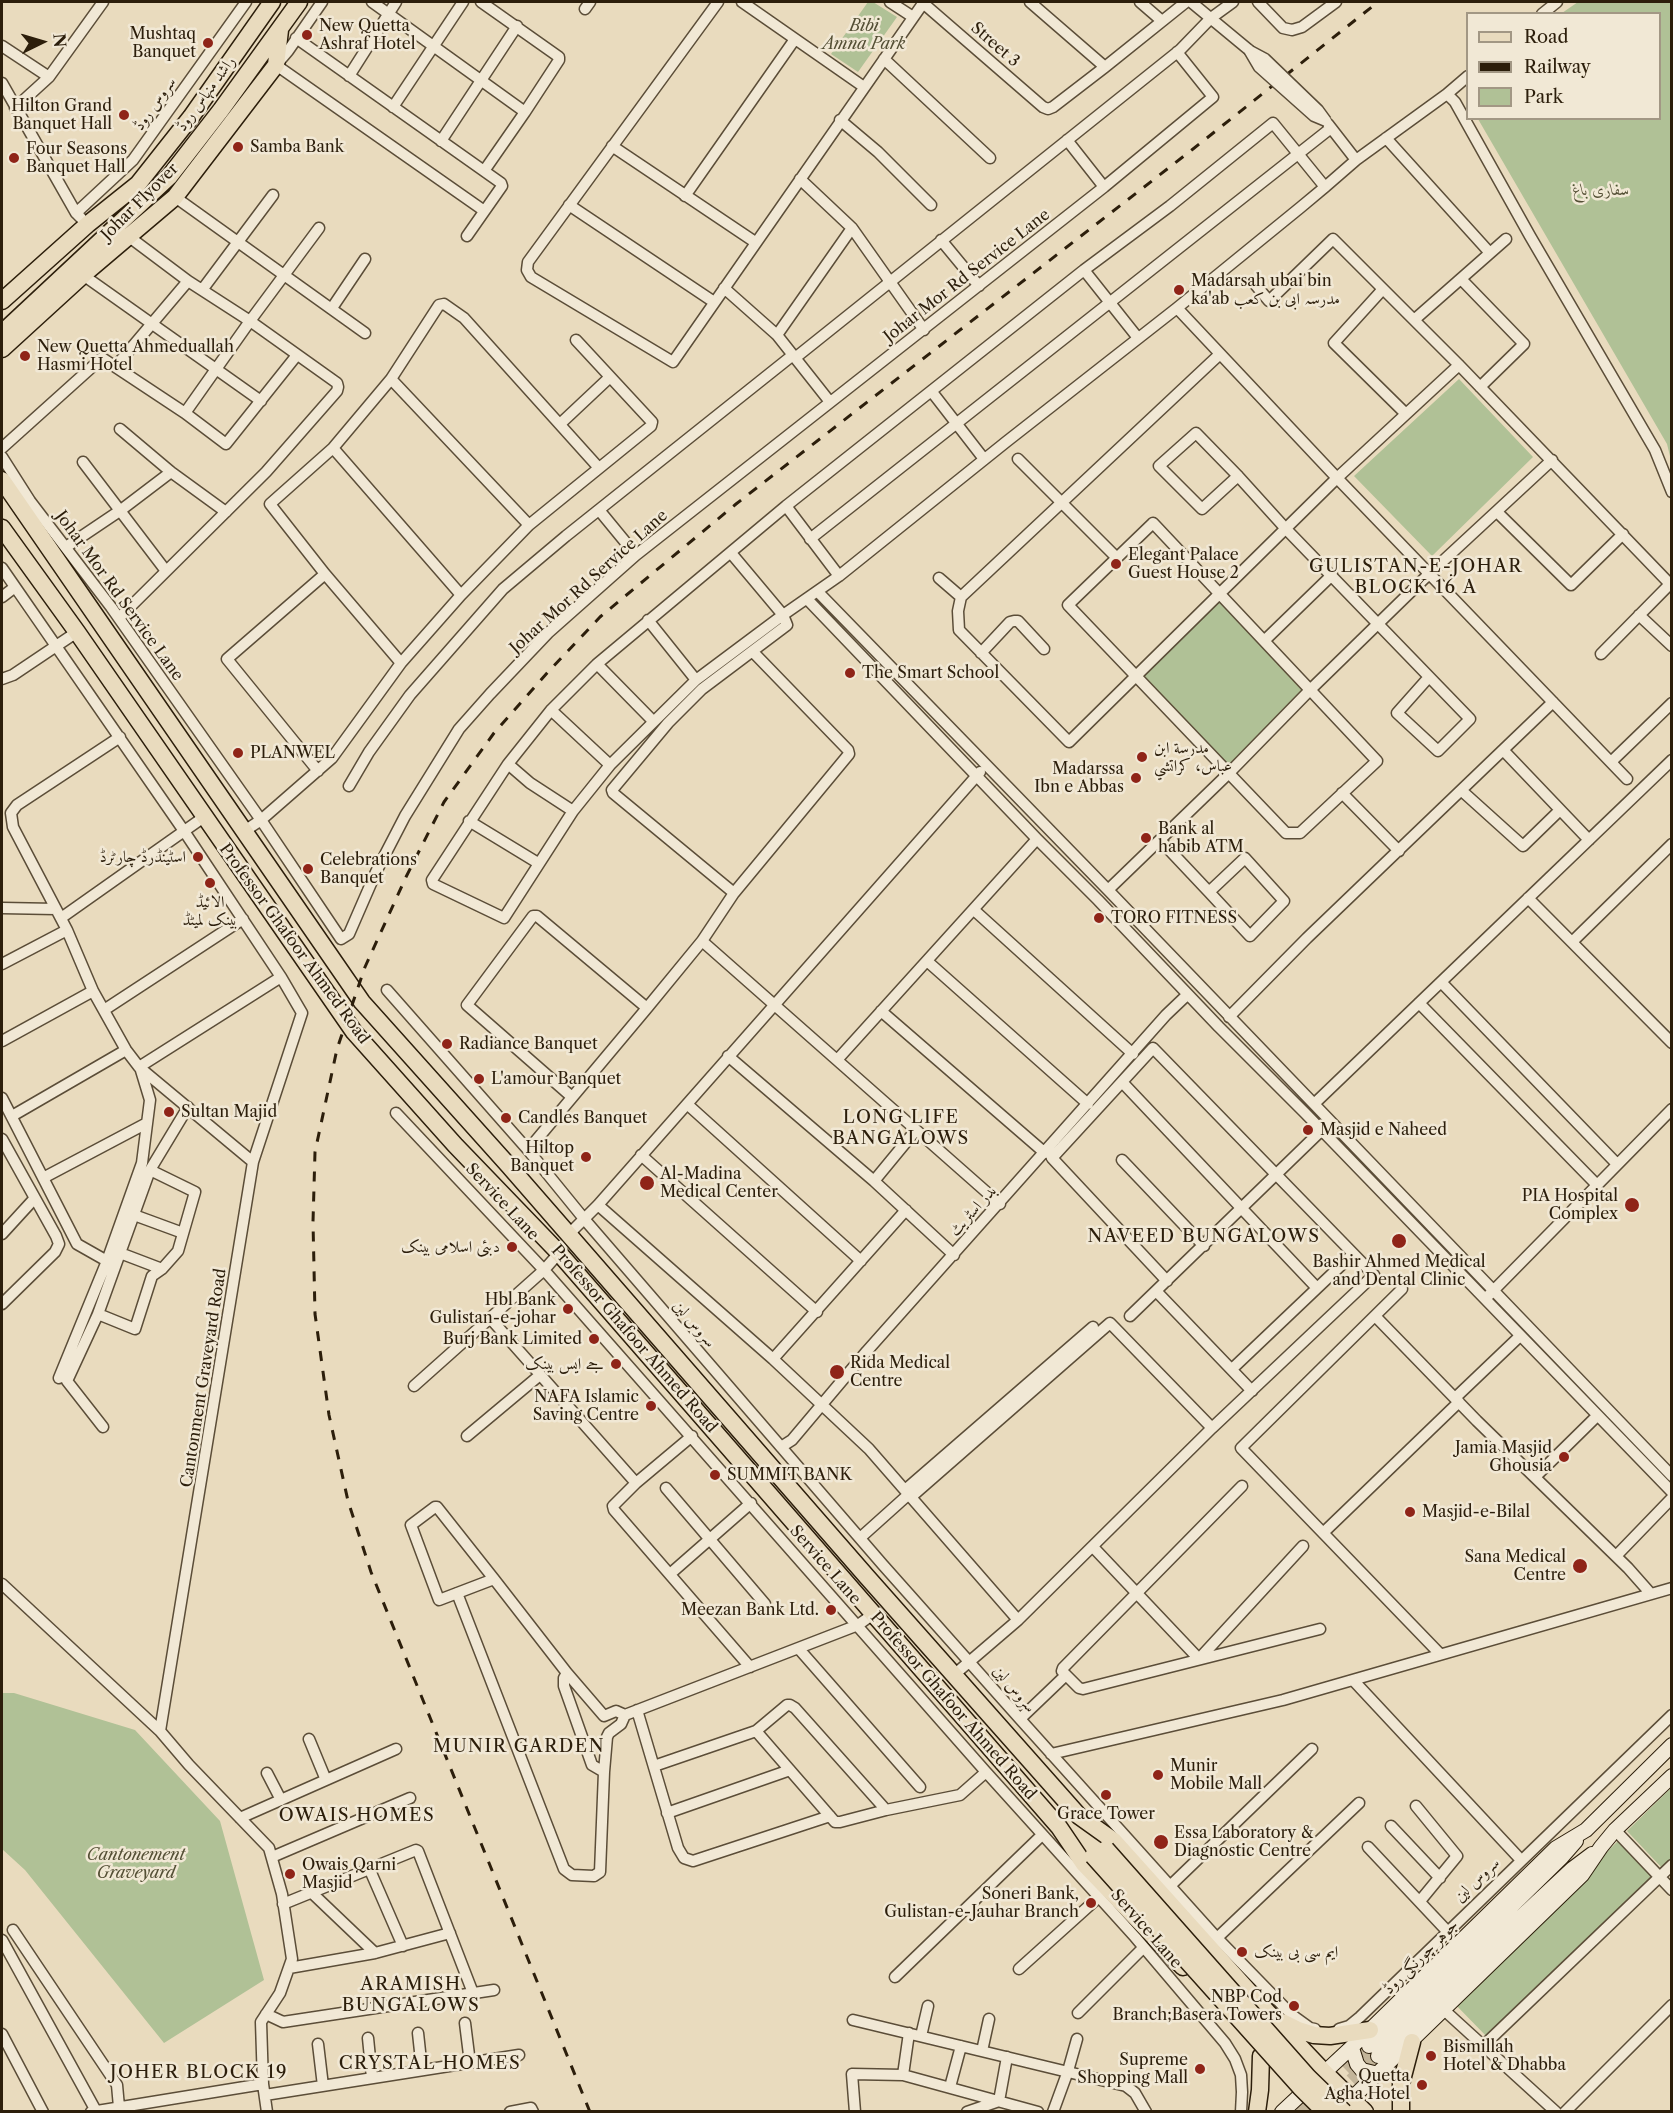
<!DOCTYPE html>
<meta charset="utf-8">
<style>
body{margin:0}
#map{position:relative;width:1673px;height:2113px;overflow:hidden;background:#e9dbbe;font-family:"Libre Caslon Text",serif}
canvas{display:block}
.frame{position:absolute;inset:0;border:3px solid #2c1e0b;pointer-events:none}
.legend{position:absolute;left:1466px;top:12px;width:195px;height:108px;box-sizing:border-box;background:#f1e8d5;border:2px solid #a29784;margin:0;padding:8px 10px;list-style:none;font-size:18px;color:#2c1e0b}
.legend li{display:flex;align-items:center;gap:12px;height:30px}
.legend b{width:30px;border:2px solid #a29784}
.north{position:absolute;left:12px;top:12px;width:60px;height:60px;-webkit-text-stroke:4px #f1e8d5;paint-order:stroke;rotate:85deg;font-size:16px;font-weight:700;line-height:24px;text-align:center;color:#2c1e0b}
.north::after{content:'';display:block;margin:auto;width:21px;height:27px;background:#2c1e0b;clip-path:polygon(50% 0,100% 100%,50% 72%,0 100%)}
</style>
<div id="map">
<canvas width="1673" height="2113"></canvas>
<div class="frame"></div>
<ul class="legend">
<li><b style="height:8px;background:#e9dbbe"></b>Road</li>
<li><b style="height:8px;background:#2c1e0b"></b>Railway</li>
<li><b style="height:16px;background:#b0c196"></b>Park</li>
</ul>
<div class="north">N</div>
</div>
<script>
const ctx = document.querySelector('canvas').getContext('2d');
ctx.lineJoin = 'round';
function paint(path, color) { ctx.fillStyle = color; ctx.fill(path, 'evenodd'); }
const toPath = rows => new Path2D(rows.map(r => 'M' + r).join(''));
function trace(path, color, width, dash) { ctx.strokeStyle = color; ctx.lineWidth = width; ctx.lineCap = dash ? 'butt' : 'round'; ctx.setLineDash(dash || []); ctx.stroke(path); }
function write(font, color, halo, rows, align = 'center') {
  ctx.font = font + ' "Libre Caslon Text",Amiri,serif'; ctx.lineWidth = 5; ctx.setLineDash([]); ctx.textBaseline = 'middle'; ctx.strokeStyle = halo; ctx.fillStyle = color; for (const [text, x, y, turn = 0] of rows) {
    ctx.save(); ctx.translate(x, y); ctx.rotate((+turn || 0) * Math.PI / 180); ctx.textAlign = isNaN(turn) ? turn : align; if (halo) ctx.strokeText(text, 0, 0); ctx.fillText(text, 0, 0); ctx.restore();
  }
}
paint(toPath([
 [868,2,873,2,897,17,858,72,831,54],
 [1578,2,1671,2,1671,460,1667,444,1478,119,1660,118,1660,14,1562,13],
 [1459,379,1533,457,1432,556,1354,476],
 [1220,594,1310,690,1229,773,1136,676],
 [2,1693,14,1693,135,1730,220,1821,264,1980,164,2043,25,1870,2,1849],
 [1671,1788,1671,1861,1663,1869,1627,1831],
 [1619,1840,1654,1876,1488,2038,1453,2002]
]), '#b0c196');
trace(toPath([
 [1336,2095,1378,2056],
 [1299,2112,1369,2046]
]), '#c3b59a', 14, [14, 7]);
const street = toPath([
 [322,2,288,51,276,65,483,210],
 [372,2,525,112,559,60,559,57,481,2],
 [718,2,528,262,527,270,531,277,673,362,924,2],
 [742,2,864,87],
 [890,2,913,17],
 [1030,2,1105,67],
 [1140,2,1162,21],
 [1191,2,1249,50],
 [1258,2,1283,28,1292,30,1302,27,1336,2],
 [923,3,1043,107,1048,109,1053,107,1105,67,1186,2],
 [585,9,590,2],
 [1542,14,1557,2],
 [296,38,501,183,502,186,467,236],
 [2,46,49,77],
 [884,59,990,158],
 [349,76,396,2],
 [2,83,76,213,81,218],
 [1447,94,1468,76],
 [393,107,463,2],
 [15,108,49,77,103,2],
 [840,120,878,152,931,205],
 [1328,124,1356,160],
 [1386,138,1490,253],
 [1067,140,1104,187],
 [441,141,517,26],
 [612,146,755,242],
 [484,171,525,112],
 [800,179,852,228,924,330],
 [1325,187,1273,123,1170,206,1084,270,786,506,597,664,551,710,508,764,432,880,433,884,504,918,573,811,610,765,696,680,783,615,839,576,1006,442,1177,308,1301,207,1325,187,1356,160,1447,94,1455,102,1530,236,1655,450,1672,492],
 [685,196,795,39],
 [175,197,365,333],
 [569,205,714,302],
 [76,213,133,160,246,2],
 [941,240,979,286],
 [1084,270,1138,338],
 [83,275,261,401],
 [1461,279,1524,344,1480,387],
 [1254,283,1269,301,1333,239,1459,365,1670,584],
 [724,288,777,335,830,402],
 [1383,289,1334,343,1406,414],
 [202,290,273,195],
 [332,308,365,259],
 [1177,308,1337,478,1627,779],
 [1414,320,1506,239],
 [777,335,852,228],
 [795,358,1180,50,1211,18,1233,2],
 [116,366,188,281],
 [391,379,529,525],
 [932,392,984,459],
 [185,413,250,321,319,228],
 [560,424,610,377],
 [120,429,171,472,226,512],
 [2,448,102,358,185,413,226,444,297,355],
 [333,448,461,595],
 [2,457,30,501,111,607,261,820,341,939,349,934,376,872,405,816,459,729,490,694,548,633,636,555,1104,187,1213,97,1177,52],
 [1018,459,1117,558],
 [83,462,166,571],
 [1238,476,1202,509,1159,466,1196,433,1238,476,1286,529,1470,719,1438,751,1397,713,1429,677],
 [786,506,839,576],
 [599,510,636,555],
 [1497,512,1571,585,1623,534],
 [1153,523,1377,761,1300,833,1286,833,1068,605,1153,523],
 [810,539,1331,128],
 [66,547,121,510,171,472],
 [731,553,783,615,787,625,702,689,668,723,612,790,613,793,734,893],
 [2,568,184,831,281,977,302,1013,253,1162],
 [939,578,961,597,958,611,959,630,1069,742,1337,478,1459,365],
 [818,592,1108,890,1672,1476],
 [2,597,15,587],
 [961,597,1220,354],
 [808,600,1037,839,1098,900,1219,1027,1305,1113,1672,1492],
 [1639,615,1672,646],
 [119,618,266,472,337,391,338,387,337,383,250,321,188,281,128,236],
 [648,620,696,680],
 [1264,641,1332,575],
 [981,653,1010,622,1014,621,1018,621,1044,649],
 [1601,654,1672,582],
 [401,663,325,574,270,504,333,448,391,379,439,305,444,304,464,318,599,468],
 [597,664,653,721],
 [2,679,13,675,77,632],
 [551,710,610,765],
 [120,737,17,805,11,813,13,827,67,930,93,991,126,1050,139,1067,253,1162,160,1731,189,1765,269,1848,282,1894,292,1959,280,1993,261,2022,263,2084,267,2112],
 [1504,751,1589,840],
 [1612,761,1672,703],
 [508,764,530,783,573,811],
 [318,771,227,659,325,574],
 [349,786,369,752,410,695,503,589,566,536,793,355],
 [1462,791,1523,846,1560,810],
 [1342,793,1399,851],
 [469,821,538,863],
 [243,832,261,820,332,758,401,663,461,595,529,525,651,426,652,422,576,340],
 [1160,840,1209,892,1250,936,1284,901,1245,858,1209,892],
 [1108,890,1229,773,1310,690,1430,573,1552,460],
 [1528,898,1672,1043],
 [2,908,56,909],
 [974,910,1133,1054],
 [61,918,204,817],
 [702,941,1000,1204],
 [1572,942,1672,844],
 [927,961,1088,1104],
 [2,964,67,930],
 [1441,982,1617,1164],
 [387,990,528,1150,585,1220,883,1565,1020,1719,1217,1938,1292,2015,1310,2028,1315,2029],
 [1419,1003,1597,1185],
 [104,1010,243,919],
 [881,1011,1045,1153],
 [1229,1017,1307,938,1553,702],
 [2,1041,93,991],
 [728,1056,874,1181,954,1255],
 [837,1060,1037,839],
 [139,1067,281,977],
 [1122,1082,1317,1288],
 [572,1097,467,1005,533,916,537,916,647,1008],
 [2,1098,77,1244,107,1261],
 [687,1104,861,1261],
 [1314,1104,1672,760],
 [396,1113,544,1270,986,1772,1135,1937,1225,2043,1235,2059,1241,2075,1242,2092,1241,2112],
 [12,1116,126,1050],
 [2,1139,56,1236,59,1244,55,1252,2,1304],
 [528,1150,647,1008,702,941,734,893,849,754,848,750,753,652],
 [641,1155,817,1312],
 [1122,1160,1204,1246],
 [43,1178,147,1123],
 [874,1181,916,1130],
 [598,1205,773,1359,869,1449,1018,1620],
 [134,1215,183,1233],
 [2,1234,34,1199],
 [569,1234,598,1205,980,772],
 [120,1253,162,1269],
 [1402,1289,1241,1448,1440,1654],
 [1156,1291,1252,1391],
 [1489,1295,1672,1109],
 [98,1314,135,1329,152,1276,162,1269,178,1251,195,1192,150,1170,188,1107],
 [1130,1316,1326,1126],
 [1375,1316,1477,1421,1628,1568,1651,1594],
 [490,1318,636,1483],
 [773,1359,906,1210],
 [1232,1369,1353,1254],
 [59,1378,107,1261,142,1163,150,1100,140,1067],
 [414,1386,544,1270,559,1253],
 [1455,1398,1520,1336],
 [103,1427,67,1381,98,1314,150,1170],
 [467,1436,540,1375],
 [692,1436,636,1483,613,1506,614,1510,750,1667],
 [781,1447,792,1440,867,1351,1166,1015,1187,995],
 [1535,1477,1597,1416],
 [1242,1486,1063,1668,1062,1671,1079,1688,1083,1689,1320,1629],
 [666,1488,765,1604],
 [905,1490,1093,1327],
 [911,1497,1110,1323,1212,1428],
 [1323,1533,1459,1402],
 [860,1538,909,1494],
 [1093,1547,1199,1659,1303,1546],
 [1616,1556,1672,1498],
 [670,1574,751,1503],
 [494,1579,439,1600,411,1525,435,1507,437,1507,494,1579,567,1673,604,1716,616,1711,625,1715,858,1625,872,1615],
 [2,1584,160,1731],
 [457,1593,564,1869,572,1875,594,1876,600,1872,604,1772,607,1737,609,1733,621,1724,625,1715],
 [799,1649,920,1787],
 [567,1673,564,1678,564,1686,592,1765,604,1772],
 [955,1674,1018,1620,1212,1428,1374,1275,1153,1048,1052,1158,1167,1281],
 [1353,1680,1521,1860],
 [637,1710,678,1848,684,1858,693,1861,830,1816],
 [1020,1719,1066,1675],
 [756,1731,835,1822,840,1822,886,1810,960,1795,986,1772],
 [309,1739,326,1780],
 [1051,1754,1283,1700,1672,1588],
 [654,1766,756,1731,787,1705,790,1705,795,1708,886,1810],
 [267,1773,281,1800],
 [1416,1806,1457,1856,1420,1901],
 [667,1813,790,1770],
 [240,1818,396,1749],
 [1391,1826,1440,1878],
 [1615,1830,1672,1890],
 [1368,1847,1447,1931],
 [272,1857,410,1798],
 [369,1868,403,1946],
 [1170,1886,1312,1749],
 [311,1892,375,1953],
 [283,1904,416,1850,418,1851,473,1993],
 [13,1930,117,2085,119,2107],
 [1217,1938,1359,1803],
 [2,1940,96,2111],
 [289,1968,375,1953,450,1933],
 [1019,1969,1099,1897],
 [895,1977,1042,1835],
 [1444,2010,1556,2112],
 [1078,2013,1143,1948],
 [266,2014,283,2022,494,1990],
 [853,2020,1126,2086,1135,2093,1146,2112],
 [465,2023,470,2063],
 [1339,2029,1349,2026,1360,2017,1672,1715],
 [418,2033,422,2070],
 [2,2034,43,2112],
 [921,2036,928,2006],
 [368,2038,372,2078],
 [318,2044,323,2086],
 [1482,2047,1672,1865],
 [982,2051,989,2019],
 [903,2075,909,2033],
 [950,2087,961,2046],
 [265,2095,519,2055],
 [91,2112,263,2084],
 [510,2112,531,2108,533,2112],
 [855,2112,852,2074,903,2075,1038,2112],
 [967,2112,999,2101,1007,2057],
 [1053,2112,1068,2071,1077,2039],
 [1565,2112,1672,2005]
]);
const secondary = toPath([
 [1369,2046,1562,1857,1576,1841],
 [1352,2048,1357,2064,1362,2070,1378,2074],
 [1378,2056,1496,1940,1572,1869,1592,1854],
 [1344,2106,1582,1875,1601,1847,1615,1830,1672,1776],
 [1282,2112,1370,2030,1556,1848,1586,1830,1672,1745]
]);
const primary = toPath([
 [2,301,88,224,138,184,191,117,272,2],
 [2,333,169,177,221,110,299,2],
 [2,349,83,275,175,197,276,65,280,30],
 [2,480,362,1002,509,1166,868,1578,1079,1816,1114,1841,1271,2016,1325,2073,1365,2112],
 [2,528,77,632,354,1032,455,1145,559,1253,1059,1827,1084,1864,1183,1967],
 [1282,2022,1298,2030,1314,2035,1330,2036,1370,2030],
 [1257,2112,1260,2090,1261,2056],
 [1401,2112,1401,2084,1412,2042]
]);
trace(street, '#5b4d38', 13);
trace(secondary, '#2c1e0b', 16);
trace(primary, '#2c1e0b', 19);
trace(street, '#f1e8d5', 10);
trace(secondary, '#f1e8d5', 14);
trace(primary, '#e9dbbe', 16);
trace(toPath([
 [590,2112,371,1572,348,1501,329,1415,315,1314,313,1222,315,1152,337,1049,365,967,406,877,444,802,494,733,548,672,600,617,736,504,1193,149,1378,2]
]), '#2c1e0b', 3, [10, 10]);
const streetBridge = toPath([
 [1249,50,1259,67,1314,116,1326,121],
 [1250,51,1265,59,1318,110,1326,121]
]);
const primaryBridge = toPath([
 [1106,1849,1308,2077,1344,2112],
 [1093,1856,1300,2087,1325,2112]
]);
trace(streetBridge, '#5b4d38', 13, []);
trace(primaryBridge, '#2c1e0b', 19, []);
trace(streetBridge, '#f1e8d5', 10);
trace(primaryBridge, '#e9dbbe', 16);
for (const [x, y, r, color] of [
 [307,35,6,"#8f2418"],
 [208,43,6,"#8f2418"],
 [124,115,6,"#8f2418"],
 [238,147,6,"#8f2418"],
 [14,158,6,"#8f2418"],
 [1179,290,6,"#8f2418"],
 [25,356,6,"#8f2418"],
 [1116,564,6,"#8f2418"],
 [850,673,6,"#8f2418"],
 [238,753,6,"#8f2418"],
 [1142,757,6,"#8f2418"],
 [1136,778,6,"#8f2418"],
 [1146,838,6,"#8f2418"],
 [198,857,6,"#8f2418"],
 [308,869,6,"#8f2418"],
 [210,883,6,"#8f2418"],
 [1099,918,6,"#8f2418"],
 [447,1044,6,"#8f2418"],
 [479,1079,6,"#8f2418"],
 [169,1112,6,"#8f2418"],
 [506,1118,6,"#8f2418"],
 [1308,1130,6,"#8f2418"],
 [586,1157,6,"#8f2418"],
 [647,1183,8,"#8f2418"],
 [1632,1205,8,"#8f2418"],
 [1399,1241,8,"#8f2418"],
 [512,1247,6,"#8f2418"],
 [568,1309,6,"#8f2418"],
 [594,1339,6,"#8f2418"],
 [616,1364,6,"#8f2418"],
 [837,1372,8,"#8f2418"],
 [651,1406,6,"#8f2418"],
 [1564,1457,6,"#8f2418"],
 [715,1475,6,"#8f2418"],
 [1410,1512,6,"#8f2418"],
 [1580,1566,8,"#8f2418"],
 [831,1610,6,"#8f2418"],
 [1158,1775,6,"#8f2418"],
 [1106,1795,6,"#8f2418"],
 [1161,1842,8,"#8f2418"],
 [290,1874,6,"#8f2418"],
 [1091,1903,6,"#8f2418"],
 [1242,1952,6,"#8f2418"],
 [1294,2006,6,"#8f2418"],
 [1431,2056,6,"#8f2418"],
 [1200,2069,6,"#8f2418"],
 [1422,2085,6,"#8f2418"]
]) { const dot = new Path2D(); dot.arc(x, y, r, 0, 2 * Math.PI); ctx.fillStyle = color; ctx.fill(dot); trace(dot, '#f1e8d5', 2); }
write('16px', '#2c1e0b', '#f1e8d5', [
 ["New Quetta",319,26],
 ["Ashraf Hotel",319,44],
 ["Mushtaq",196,34,"right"],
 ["Banquet",196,52,"right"],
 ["Hilton Grand",112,106,"right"],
 ["Banquet Hall",112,124,"right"],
 ["Samba Bank",250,147],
 ["Four Seasons",26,149],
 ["Banquet Hall",26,167],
 ["Madarsah ubai bin",1191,281],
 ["ka'ab مدرسہ ابی بن کعب",1191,299],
 ["New Quetta Ahmeduallah",37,347],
 ["Hasmi Hotel",37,365],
 ["Elegant Palace",1128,555],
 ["Guest House 2",1128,573],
 ["The Smart School",862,673],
 ["مدرسة ابن",1154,748],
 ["عباس، كراتشي",1154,766],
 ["PLANWEL",250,753],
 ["Madarssa",1124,769,"right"],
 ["Ibn e Abbas",1124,787,"right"],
 ["Bank al",1158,829],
 ["habib ATM",1158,847],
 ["اسٹینڈرڈ چارٹرڈ",186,857,"right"],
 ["Celebrations",320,860],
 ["Banquet",320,878],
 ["الائیڈ",210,902,"center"],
 ["بینک لمیٹڈ",210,920,"center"],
 ["TORO FITNESS",1111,918],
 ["Radiance Banquet",459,1044],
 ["L'amour Banquet",491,1079],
 ["Sultan Majid",181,1112],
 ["Candles Banquet",518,1118],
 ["Masjid e Naheed",1320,1130],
 ["Hiltop",574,1148,"right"],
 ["Banquet",574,1166,"right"],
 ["Al-Madina",660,1174],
 ["Medical Center",660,1192],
 ["PIA Hospital",1618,1196,"right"],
 ["Complex",1618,1214,"right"],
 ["دبئی اسلامی بینک",500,1247,"right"],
 ["Bashir Ahmed Medical",1399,1262,"center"],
 ["and Dental Clinic",1399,1280,"center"],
 ["Hbl Bank",556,1300,"right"],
 ["Gulistan-e-johar",556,1318,"right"],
 ["Burj Bank Limited",582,1339,"right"],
 ["Rida Medical",850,1363],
 ["Centre",850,1381],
 ["جے ایس بینک",604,1364,"right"],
 ["NAFA Islamic",639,1397,"right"],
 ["Saving Centre",639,1415,"right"],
 ["Jamia Masjid",1552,1448,"right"],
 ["Ghousia",1552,1466,"right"],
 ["SUMMIT BANK",727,1475],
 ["Masjid-e-Bilal",1422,1512],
 ["Sana Medical",1566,1557,"right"],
 ["Centre",1566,1575,"right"],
 ["Meezan Bank Ltd.",819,1610,"right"],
 ["Munir",1170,1766],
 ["Mobile Mall",1170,1784],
 ["Grace Tower",1106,1814,"center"],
 ["Essa Laboratory &",1174,1833],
 ["Diagnostic Centre",1174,1851],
 ["Owais Qarni",302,1865],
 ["Masjid",302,1883],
 ["Soneri Bank,",1079,1894,"right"],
 ["Gulistan-e-Jauhar Branch",1079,1912,"right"],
 ["ایم سی بی بینک",1254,1952],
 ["NBP Cod",1282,1997,"right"],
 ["Branch;Basera Towers",1282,2015,"right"],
 ["Bismillah",1443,2047],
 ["Hotel & Dhabba",1443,2065],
 ["Supreme",1188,2060,"right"],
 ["Shopping Mall",1188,2078,"right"],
 ["Quetta",1410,2076,"right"],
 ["Agha Hotel",1410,2094,"right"]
], 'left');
write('italic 16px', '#544f35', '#f1e8d5', [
 ["Bibi",864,26],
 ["Amna Park",864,44],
 ["سفاری باغ",1601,190],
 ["Cantonement",136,1855],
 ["Graveyard",136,1873]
]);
write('16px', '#2c1e0b', '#f1e8d5', [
 ["Street 3",995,45,41],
 ["راشد منہاس روڈ",206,94,-54],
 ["سروس روڈ",155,104,-55],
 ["Johar Flyover",140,202,-45],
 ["Johar Mor Rd Service Lane",967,276,-38],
 ["Johar Mor Rd Service Lane",589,582,-42],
 ["Johar Mor Rd Service Lane",119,596,54],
 ["Professor Ghafoor Ahmed Road",294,944,54],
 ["Service Lane",502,1202,47],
 ["بدر اسٹریٹ",973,1211,-48],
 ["سروس لین",694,1324,49],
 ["Professor Ghafoor Ahmed Road",634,1339,49],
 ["Cantonment Graveyard Road",204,1378,-81],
 ["Service Lane",825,1565,49],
 ["سروس لین",1014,1689,49],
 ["Professor Ghafoor Ahmed Road",953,1706,49],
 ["سروس لین",1477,1880,-44],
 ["Service Lane",1146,1929,49],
 ["جوہر چورنگی روڈ",1421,1957,-45]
]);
ctx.letterSpacing = '1.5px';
write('18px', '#2c1e0b', '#f1e8d5', [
 ["GULISTAN-E-JOHAR",1416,567],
 ["BLOCK 16 A",1416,588],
 ["LONG LIFE",901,1118],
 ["BANGALOWS",901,1139],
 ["NAVEED BUNGALOWS",1204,1237],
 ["MUNIR GARDEN",519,1747],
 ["OWAIS HOMES",357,1816],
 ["ARAMISH",411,1985],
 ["BUNGALOWS",411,2006],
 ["CRYSTAL HOMES",430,2064],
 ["JOHER BLOCK 19",199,2073]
]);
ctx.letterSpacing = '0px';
</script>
